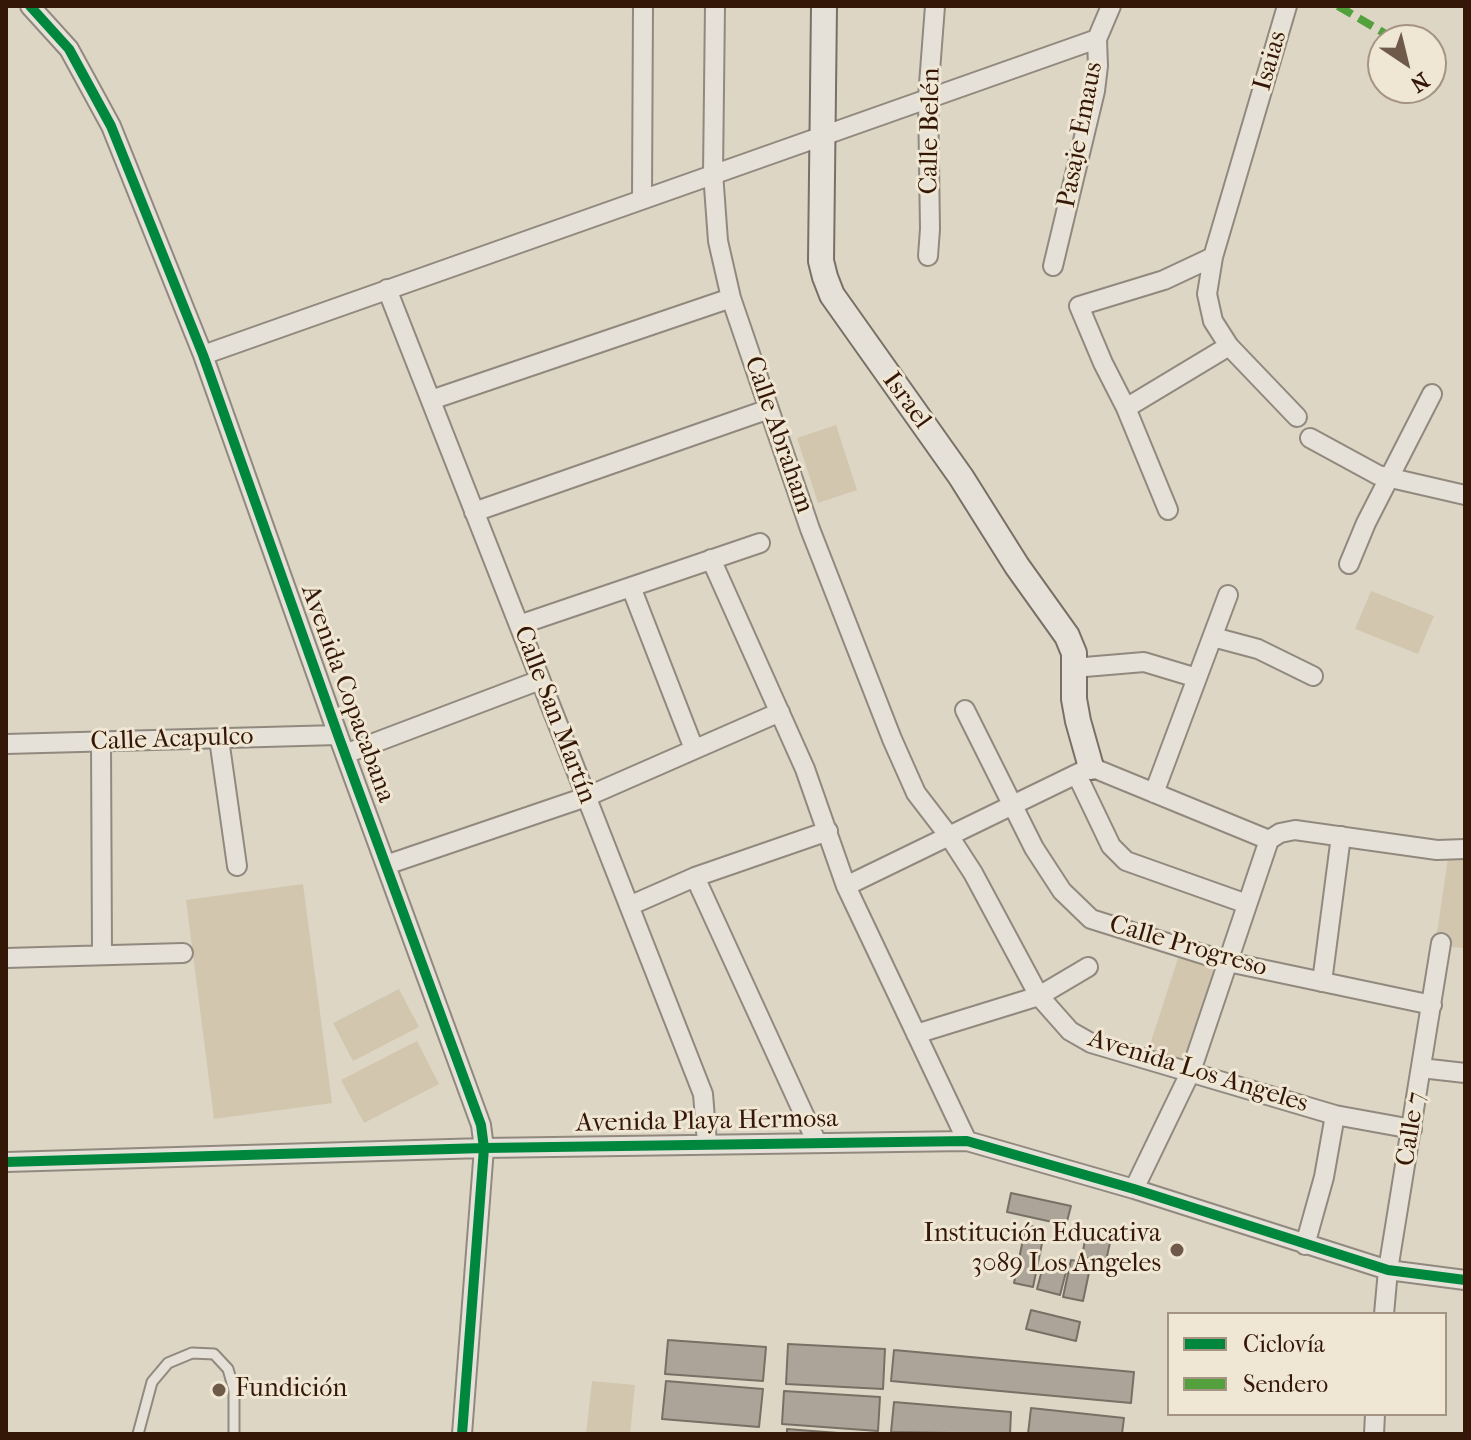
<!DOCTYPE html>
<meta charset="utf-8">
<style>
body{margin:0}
#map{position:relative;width:1471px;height:1440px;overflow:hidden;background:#ddd6c5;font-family:"IM FELL French Canon",serif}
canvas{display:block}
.frame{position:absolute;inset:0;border:8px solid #341707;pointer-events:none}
.legend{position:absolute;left:1167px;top:1312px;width:280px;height:104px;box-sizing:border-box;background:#efe7d3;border:2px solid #a49481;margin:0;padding:10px 14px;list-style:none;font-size:24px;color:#341707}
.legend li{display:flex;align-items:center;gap:16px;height:40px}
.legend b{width:40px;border:2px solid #a49481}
.north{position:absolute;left:1367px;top:24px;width:80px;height:80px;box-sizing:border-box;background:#efe7d3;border:2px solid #a49481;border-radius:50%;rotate:145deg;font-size:22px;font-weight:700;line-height:32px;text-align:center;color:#341707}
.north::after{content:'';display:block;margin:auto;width:28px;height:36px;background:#6f5a4a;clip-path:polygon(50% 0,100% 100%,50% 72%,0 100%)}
</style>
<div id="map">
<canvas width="1471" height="1440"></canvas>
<div class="frame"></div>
<ul class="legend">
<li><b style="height:10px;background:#00873e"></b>Ciclovía</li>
<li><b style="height:10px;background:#53a13d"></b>Sendero</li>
</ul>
<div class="north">N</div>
</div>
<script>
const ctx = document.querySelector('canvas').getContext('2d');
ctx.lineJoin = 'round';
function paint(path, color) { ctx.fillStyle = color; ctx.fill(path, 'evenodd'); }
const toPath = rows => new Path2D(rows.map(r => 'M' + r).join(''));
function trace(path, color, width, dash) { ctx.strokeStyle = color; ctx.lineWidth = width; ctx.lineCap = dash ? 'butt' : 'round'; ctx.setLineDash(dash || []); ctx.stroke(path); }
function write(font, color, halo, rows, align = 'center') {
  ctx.font = font + ' "IM FELL French Canon",serif'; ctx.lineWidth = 6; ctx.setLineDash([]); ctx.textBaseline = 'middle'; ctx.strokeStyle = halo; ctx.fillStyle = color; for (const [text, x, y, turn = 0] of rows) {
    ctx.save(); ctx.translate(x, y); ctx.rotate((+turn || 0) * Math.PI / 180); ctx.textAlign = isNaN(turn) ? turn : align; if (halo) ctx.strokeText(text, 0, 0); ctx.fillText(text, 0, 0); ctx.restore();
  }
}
paint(toPath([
 [836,425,857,490,818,503,797,438],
 [1371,591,1434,616,1418,654,1355,629],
 [1465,855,1465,948,1435,946,1448,858],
 [303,884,332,1103,214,1119,186,900],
 [1179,955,1219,968,1189,1060,1180,1066,1146,1057],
 [399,989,419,1027,353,1061,333,1023],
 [417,1041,439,1084,364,1123,341,1080],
 [592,1381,635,1385,630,1434,586,1434]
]), '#d2c6ae');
const building = toPath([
 [1011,1193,1071,1206,1066,1225,1007,1212,1011,1193],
 [1026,1225,1045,1229,1033,1287,1014,1283,1026,1225],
 [1086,1234,1111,1238,1106,1261,1082,1257,1086,1234],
 [1071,1260,1091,1263,1083,1301,1063,1297,1071,1260],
 [1043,1266,1066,1272,1060,1295,1037,1289,1043,1266],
 [1031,1310,1080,1322,1076,1341,1026,1329,1031,1310],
 [668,1340,766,1347,763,1381,665,1374,668,1340],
 [788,1344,885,1349,883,1389,786,1384,788,1344],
 [894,1350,1134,1372,1131,1403,891,1381,894,1350],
 [666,1381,763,1389,759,1427,662,1419,666,1381],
 [784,1391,880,1397,878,1431,782,1424,784,1391],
 [894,1402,1011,1412,1010,1434,891,1432,894,1402],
 [1031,1408,1124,1418,1122,1434,1028,1434,1031,1408],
 [787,1429,851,1434,787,1434,787,1429]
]);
paint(building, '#aca498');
trace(building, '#786f65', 2);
const lane = toPath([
 [138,1434,152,1382,168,1363,192,1353,214,1354,228,1369,234,1390,234,1434]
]);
const street = toPath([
 [30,6,69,49,111,126,203,355,338,735,481,1125,484,1148,462,1434],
 [715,6,713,173,718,241,731,298,810,529,892,739,916,793,949,836,973,873,1039,996,1070,1031,1091,1043,1335,1115,1412,1129],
 [642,198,643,6],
 [928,256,930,229,928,97,935,6],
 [1213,257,1207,294,1213,321,1229,346,1297,417],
 [1053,266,1095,91,1098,66,1097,39,1111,6],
 [387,289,703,1094,707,1143],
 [203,355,1097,39],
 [431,400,731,298],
 [1126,408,1229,346],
 [1310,438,1378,475,1465,495],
 [1168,510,1126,408,1103,363,1079,306,1164,280,1213,257,1287,6],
 [474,512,769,409],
 [711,559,805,769,846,886,967,1141],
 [1349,564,1366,523,1432,394],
 [631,587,694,749],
 [519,625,760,543],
 [1213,637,1258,649,1313,676],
 [1073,668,1144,662,1197,678],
 [965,710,1034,848,1062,891,1091,919,1228,962,1432,1005],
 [219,739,237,866],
 [101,742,102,954],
 [6,744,338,735],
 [345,754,540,680],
 [1077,775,1111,846,1126,861,1247,904],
 [1154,793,1228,595],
 [386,865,586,797,780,712],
 [695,877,817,1143],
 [846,886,1091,767,1269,840,1280,833,1295,830,1437,850,1465,849],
 [629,906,695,877,828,831],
 [6,958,183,953],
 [1322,982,1341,836],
 [916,1034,1039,996,1088,967],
 [1421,1068,1465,1073],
 [6,1162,484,1148,967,1141,1134,1189,1388,1270,1465,1280],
 [1134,1189,1191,1071,1269,840],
 [1305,1245,1324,1177,1335,1115],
 [1384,1314,1388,1270,1441,943],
 [1374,1434,1375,1414]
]);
const secondary = toPath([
 [824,6,821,261,825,277,832,295,961,477,1017,566,1067,636,1074,653,1074,699,1078,721,1091,767]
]);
trace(lane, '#91897e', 13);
trace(street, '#91897e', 22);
trace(secondary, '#786f65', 28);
trace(lane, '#e5e1d9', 9);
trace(street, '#e5e1d9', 18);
trace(secondary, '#e5e1d9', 24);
trace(toPath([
 [1338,6,1396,40]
]), '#53a13d', 8, [16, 8]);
trace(toPath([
 [30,6,69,49,111,126,203,355,338,735,481,1125,484,1148,462,1434],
 [6,1162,484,1148,967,1141,1134,1189,1388,1270,1465,1280]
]), '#00873e', 10);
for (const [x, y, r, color] of [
 [1177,1250,8,"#6f5a4a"],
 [219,1390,8,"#6f5a4a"]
]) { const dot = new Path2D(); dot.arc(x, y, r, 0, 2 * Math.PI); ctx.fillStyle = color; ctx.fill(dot); trace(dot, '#efe7d3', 3); }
write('26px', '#341707', '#efe7d3', [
 ["Isaias",1271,61,-74],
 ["Calle Belén",931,131,-89],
 ["Pasaje Emaus",1081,135,-79],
 ["Israel",906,401,54],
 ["Calle Abraham",778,435,71],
 ["Avenida Copacabana",347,694,70],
 ["Calle San Martín",554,715,69],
 ["Calle Acapulco",172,740,-2],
 ["Calle Progreso",1188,947,16],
 ["Avenida Los Angeles",1198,1072,17],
 ["Avenida Playa Hermosa",707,1122,-1],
 ["Calle 7",1412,1129,-81]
]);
write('26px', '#341707', '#efe7d3', [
 ["Institución Educativa",1161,1235],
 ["3089 Los Angeles",1161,1265],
 ["Fundición",235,1390,"left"]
], 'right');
</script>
